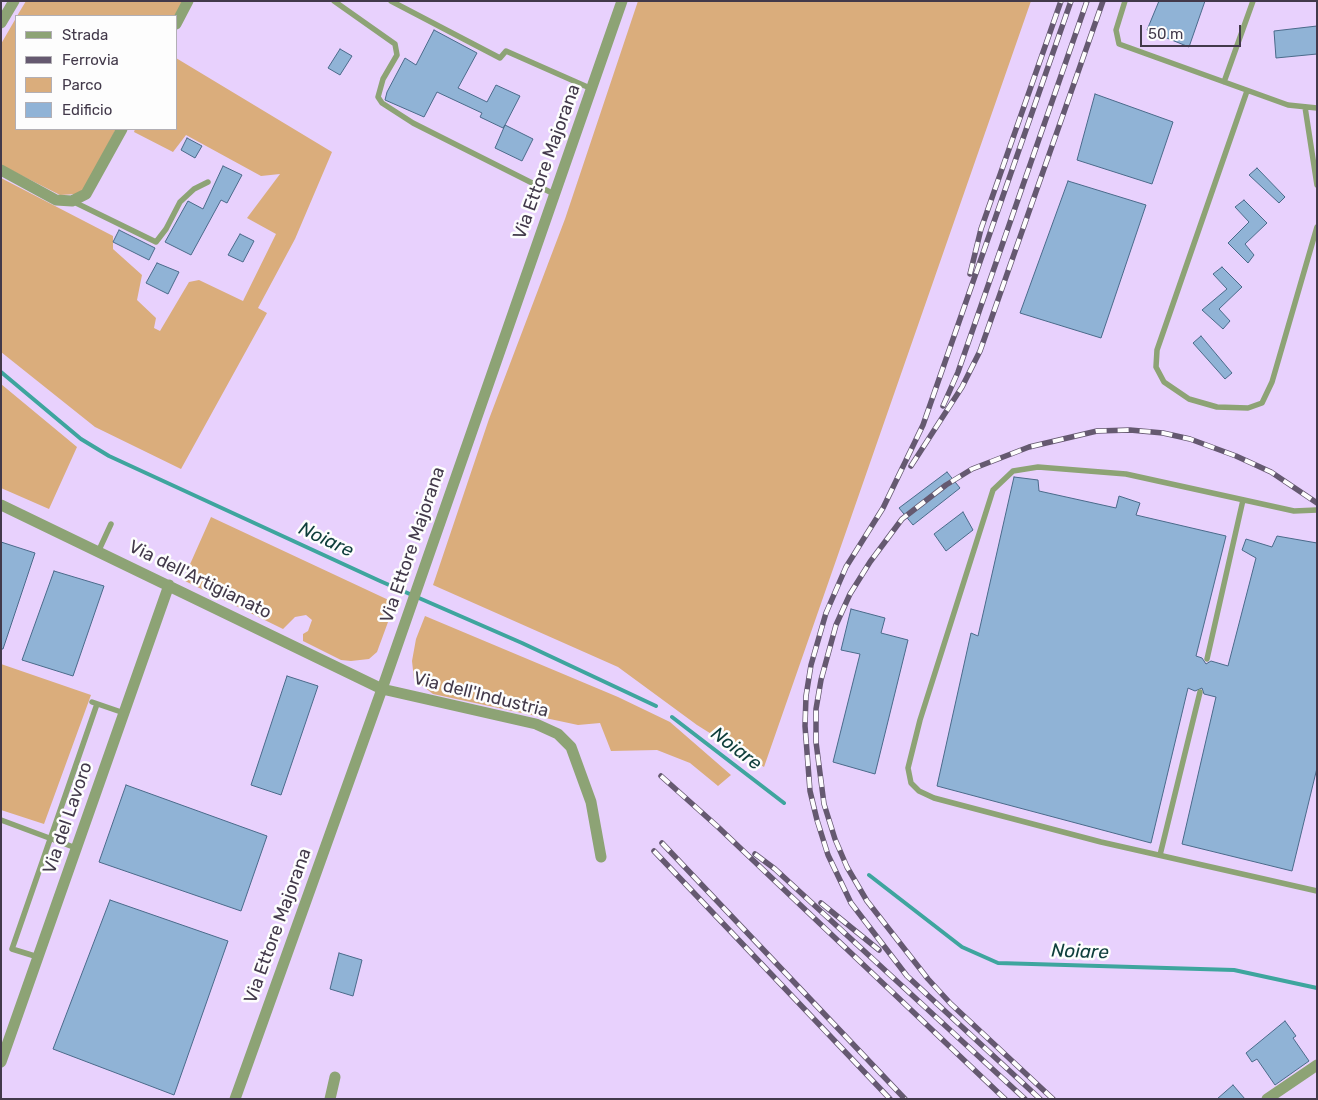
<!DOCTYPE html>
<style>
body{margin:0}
#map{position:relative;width:1318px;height:1100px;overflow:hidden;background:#e8d1fd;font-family:Rubik,sans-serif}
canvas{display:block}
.frame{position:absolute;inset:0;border:2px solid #42394a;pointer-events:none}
.legend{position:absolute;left:15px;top:15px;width:162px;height:115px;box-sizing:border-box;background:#fdfdfd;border:1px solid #b2afb5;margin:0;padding:6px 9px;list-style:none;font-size:15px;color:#42394a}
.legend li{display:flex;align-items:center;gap:10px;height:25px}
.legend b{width:25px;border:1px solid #b2afb5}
.scale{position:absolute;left:1140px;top:25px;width:101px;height:22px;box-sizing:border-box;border:2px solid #42394a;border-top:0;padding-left:6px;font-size:15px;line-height:18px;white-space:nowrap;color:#42394a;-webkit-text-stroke:4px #fdfdfd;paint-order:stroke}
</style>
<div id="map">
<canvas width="1318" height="1100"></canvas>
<div class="frame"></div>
<ul class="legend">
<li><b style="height:6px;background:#8da375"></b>Strada</li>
<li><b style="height:6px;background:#655970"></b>Ferrovia</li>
<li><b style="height:14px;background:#daad7c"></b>Parco</li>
<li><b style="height:14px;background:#90b3d6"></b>Edificio</li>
</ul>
<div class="scale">50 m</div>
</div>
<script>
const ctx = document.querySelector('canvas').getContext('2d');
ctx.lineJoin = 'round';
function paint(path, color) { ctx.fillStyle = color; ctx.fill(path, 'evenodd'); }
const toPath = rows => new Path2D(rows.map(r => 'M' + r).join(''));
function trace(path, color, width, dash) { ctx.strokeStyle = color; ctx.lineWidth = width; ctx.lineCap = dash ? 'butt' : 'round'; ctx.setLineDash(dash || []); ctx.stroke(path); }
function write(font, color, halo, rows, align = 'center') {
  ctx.font = font + ' Rubik,sans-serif'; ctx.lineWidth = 5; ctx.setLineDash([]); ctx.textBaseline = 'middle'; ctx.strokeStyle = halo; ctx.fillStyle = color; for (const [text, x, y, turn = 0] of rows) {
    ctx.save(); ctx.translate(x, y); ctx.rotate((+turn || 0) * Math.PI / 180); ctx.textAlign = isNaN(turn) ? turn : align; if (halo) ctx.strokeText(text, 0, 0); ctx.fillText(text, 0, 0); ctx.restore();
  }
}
paint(toPath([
 [26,1,184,1,176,16,17,16],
 [638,1,1031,1,764,767,697,725,618,667,433,585,489,419,565,219],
 [16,18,16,129,116,129,84,189,77,194,60,195,1,165,1,44],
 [176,58,332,152,295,239,258,308,267,313,181,469,95,427,1,352,1,178,113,236,113,249,142,275,137,300,156,318,154,328,160,331,189,282,199,280,243,301,276,234,247,218,280,174,261,176,186,135,173,152,134,132,135,129,176,129],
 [1,384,77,447,49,509,1,488],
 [211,517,395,603,377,652,369,659,351,661,341,660,303,641,303,634,308,631,312,620,306,615,295,617,283,629,183,580],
 [425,616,618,697,670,722,731,775,718,786,690,763,657,750,611,751,600,723,578,725,433,694,414,679,412,661,416,639],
 [1,664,91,695,44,824,1,810]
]), '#daad7c');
trace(toPath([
 [1,372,81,439,109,456,380,581,522,643,656,706],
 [672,717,784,803],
 [869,875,962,947,998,963,1234,970,1317,988]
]), '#3ea59e', 4);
const building = toPath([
 [1159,1,1205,1,1189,47,1147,30,1159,1],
 [1317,26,1317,54,1276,58,1274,31,1317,26],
 [434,30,477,53,458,88,487,102,496,85,520,96,505,125,533,139,522,161,495,148,505,125,503,128,480,117,482,113,437,92,424,117,385,100,387,92,405,58,416,65,434,30],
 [340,49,352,56,340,75,328,68,340,49],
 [1095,94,1173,122,1152,184,1077,160,1095,94],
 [187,138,202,146,195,158,181,150,187,138],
 [223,166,242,175,227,203,221,200,191,255,165,242,188,201,203,209,223,166],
 [1257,168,1285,197,1279,203,1249,175,1257,168],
 [1068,181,1146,205,1101,338,1020,313,1068,181],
 [1244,200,1267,223,1245,244,1254,255,1248,263,1228,243,1249,222,1235,207,1244,200],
 [119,230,155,248,149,260,113,242,119,230],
 [240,234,254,241,243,262,228,255,240,234],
 [157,263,179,272,168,294,146,283,157,263],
 [1222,267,1242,287,1219,309,1230,321,1223,329,1202,310,1227,289,1213,274,1222,267],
 [1201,336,1232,373,1225,379,1193,343,1201,336],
 [947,472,960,488,913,525,899,508,947,472],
 [1014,477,1038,480,1039,491,1116,508,1119,496,1140,503,1136,515,1226,536,1196,656,1202,658,1206,664,1211,661,1228,666,1256,558,1242,550,1246,539,1272,547,1277,536,1317,543,1317,768,1292,871,1182,844,1216,697,1204,694,1202,688,1195,691,1188,688,1151,843,937,786,971,633,978,636,1014,477],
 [963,512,973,530,946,551,934,534,963,512],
 [1,542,35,553,3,649,1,649,1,542],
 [54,571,104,586,73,676,22,660,54,571],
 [851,609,885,618,881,633,908,640,875,774,833,762,860,654,841,650,851,609],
 [287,676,318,686,281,795,251,785,287,676],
 [126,785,267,836,241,911,99,862,126,785],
 [110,900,228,941,174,1095,53,1049,110,900],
 [339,953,362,960,353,996,330,989,339,953],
 [1285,1021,1296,1036,1293,1038,1309,1061,1275,1085,1257,1059,1252,1062,1246,1053,1285,1021],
 [1233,1085,1245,1099,1217,1099,1233,1085]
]);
paint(building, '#90b3d6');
trace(building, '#4a6a8a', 1);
trace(toPath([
 [334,1,395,44,397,55,383,79,378,97,382,103,413,123,554,194],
 [391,1,500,58,506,51,592,89],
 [1125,1,1116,30,1119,44,1288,105,1317,108],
 [1224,82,1253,1],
 [1247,91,1157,350,1156,367,1164,382,1189,399,1217,407,1248,408,1262,403,1272,382,1317,227],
 [1305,107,1317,185],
 [72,201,156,242,166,229,180,202,194,189,208,182],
 [1317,510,1294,511,1126,474,1038,467,1013,471,993,490,920,720,908,768,911,783,919,791,934,798,1101,842,1317,891],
 [99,550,111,524],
 [1207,659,1243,500],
 [92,702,124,713],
 [1,820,76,848],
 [1160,855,1200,692],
 [38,957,12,949,97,704]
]), '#8da375', 5.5);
trace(toPath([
 [1,23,14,1],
 [176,24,188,1],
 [1,170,56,200,72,201,86,194,122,129],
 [1,505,382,689,536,724,558,734,571,747,591,802,601,857],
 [1,1062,169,585],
 [235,1099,382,689,622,1],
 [330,1099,335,1077],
 [1267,1099,1317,1065]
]), '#8da375', 11);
const rail = toPath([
 [970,274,981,229,1061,1],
 [943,406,958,372,1087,1],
 [911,466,962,387,980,351,1103,1],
 [661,776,718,827,1005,1099],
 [662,843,905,1099],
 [654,851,890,1099],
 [755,854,775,869,1025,1099],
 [821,903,879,950],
 [1040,1099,907,976,851,903,828,855,817,820,810,791,805,726,806,696,811,665,826,613,846,567,883,508,923,425,1071,1],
 [1053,1099,951,1004,928,979,867,901,847,867,835,839,824,804,816,742,816,709,821,680,836,625,850,594,870,562,902,519,946,485,972,469,1029,447,1097,431,1130,430,1163,433,1190,439,1236,456,1271,472,1317,503]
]);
trace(rail, '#655970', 5.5);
trace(rail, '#fdfdfd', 4, [11]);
write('18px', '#42394a', '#fdfdfd', [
 ["Via Ettore Majorana",547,162,-70],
 ["Via Ettore Majorana",413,545,-71],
 ["Via dell'Artigianato",200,580,26],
 ["Via dell'Industria",481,695,14],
 ["Via del Lavoro",68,818,-71],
 ["Via Ettore Majorana",278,926,-70]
]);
write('italic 19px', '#0e3e3b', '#fdfdfd', [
 ["Noiare",326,540,25],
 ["Noiare",736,749,37],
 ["Noiare",1080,952,2]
]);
</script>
